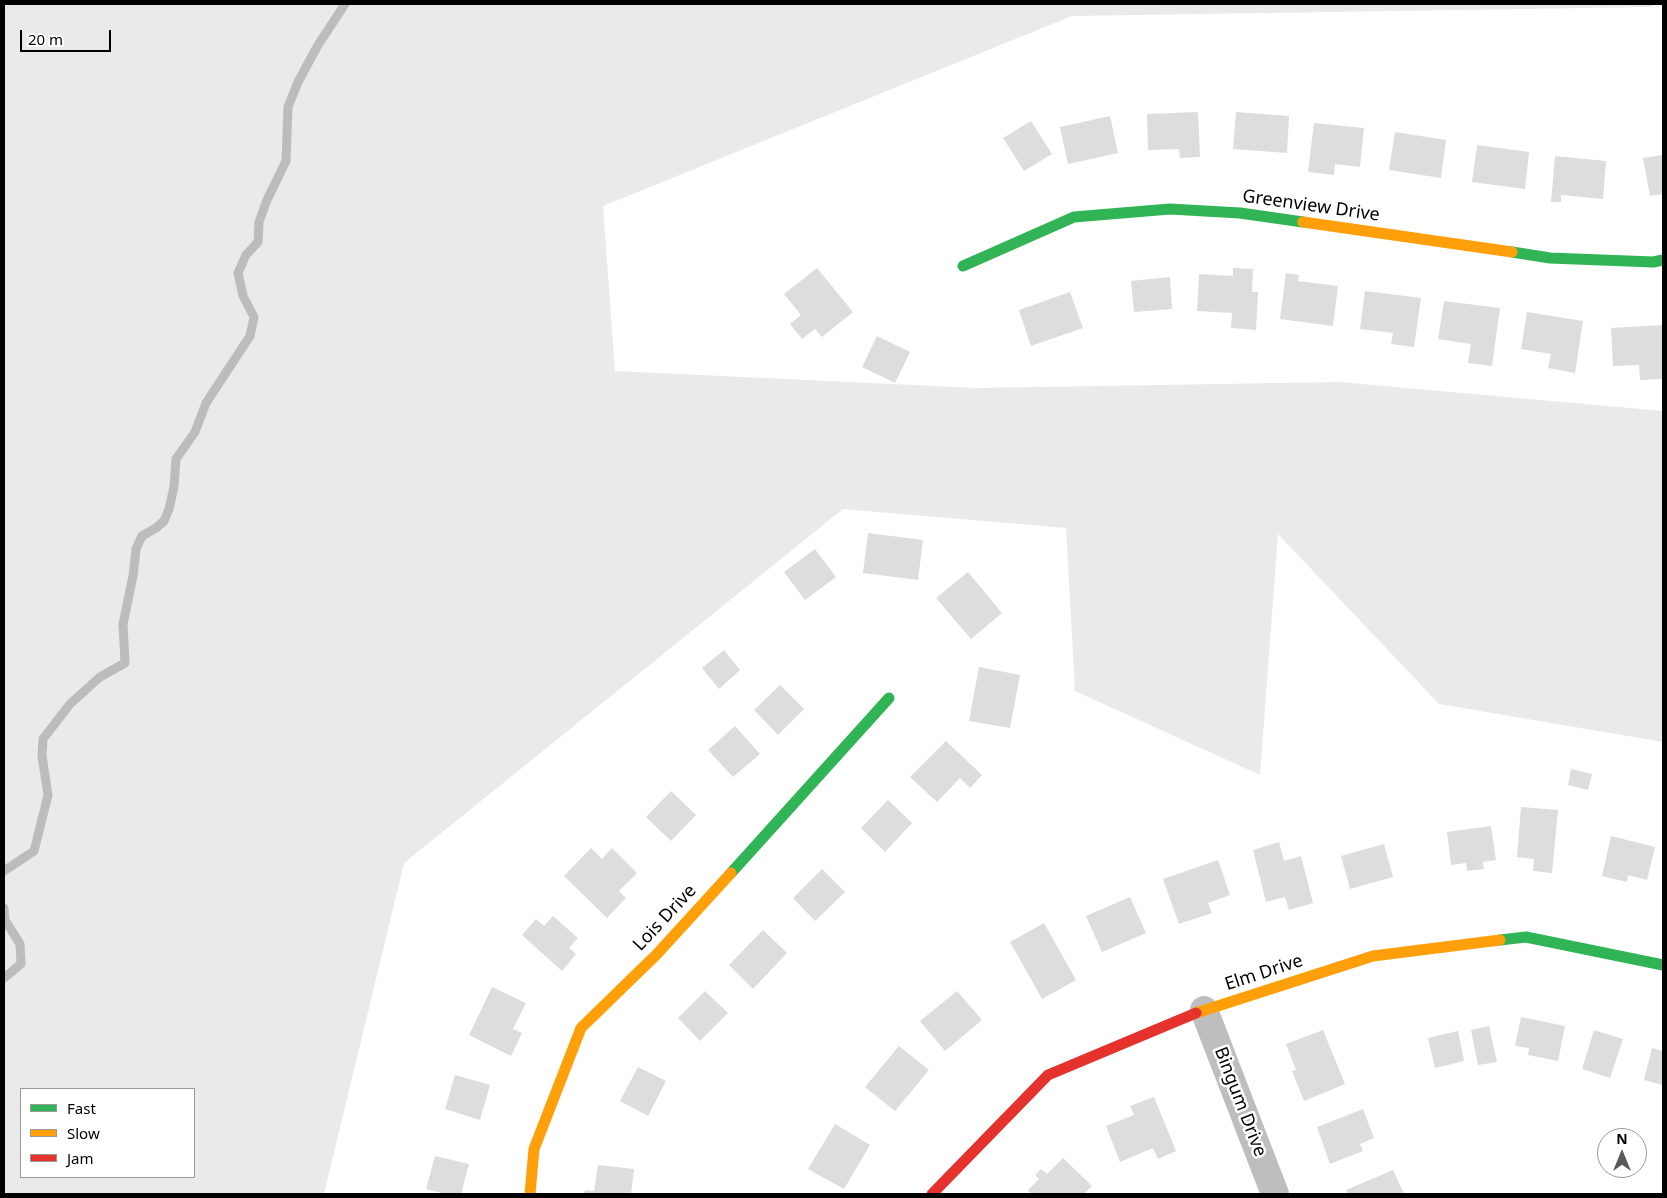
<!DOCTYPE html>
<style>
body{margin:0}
#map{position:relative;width:1667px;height:1198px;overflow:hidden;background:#fff;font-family:"Noto Sans",sans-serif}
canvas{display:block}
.frame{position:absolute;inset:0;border:5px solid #000;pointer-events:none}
.legend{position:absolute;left:20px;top:1088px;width:175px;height:90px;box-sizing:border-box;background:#fff;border:1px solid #999;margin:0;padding:6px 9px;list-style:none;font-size:15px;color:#000}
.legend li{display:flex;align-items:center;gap:10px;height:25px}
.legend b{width:25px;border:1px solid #999}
.north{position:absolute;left:1597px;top:1128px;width:50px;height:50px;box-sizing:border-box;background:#fff;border:1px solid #999;border-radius:50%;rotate:0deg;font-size:14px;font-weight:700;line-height:20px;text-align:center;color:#000}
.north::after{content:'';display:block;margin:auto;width:18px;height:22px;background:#595959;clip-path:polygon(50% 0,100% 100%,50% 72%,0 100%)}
.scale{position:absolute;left:20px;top:30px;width:91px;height:22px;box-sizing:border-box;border:2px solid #000;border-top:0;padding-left:6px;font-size:15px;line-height:18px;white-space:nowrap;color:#000;-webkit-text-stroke:4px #fff;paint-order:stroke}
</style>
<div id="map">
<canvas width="1667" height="1198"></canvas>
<div class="frame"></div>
<ul class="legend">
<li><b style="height:6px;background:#30b455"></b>Fast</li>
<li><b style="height:6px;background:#ff9f0a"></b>Slow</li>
<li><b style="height:6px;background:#e5322d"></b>Jam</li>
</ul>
<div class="north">N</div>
<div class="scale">20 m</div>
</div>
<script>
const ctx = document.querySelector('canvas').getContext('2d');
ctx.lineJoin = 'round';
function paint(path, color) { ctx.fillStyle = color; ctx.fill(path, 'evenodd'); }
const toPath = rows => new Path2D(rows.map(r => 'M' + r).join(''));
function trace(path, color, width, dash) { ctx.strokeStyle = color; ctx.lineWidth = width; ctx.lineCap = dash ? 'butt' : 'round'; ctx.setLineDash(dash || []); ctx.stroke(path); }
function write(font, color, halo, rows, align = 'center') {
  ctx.font = font + ' "Noto Sans",sans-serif'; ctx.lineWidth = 5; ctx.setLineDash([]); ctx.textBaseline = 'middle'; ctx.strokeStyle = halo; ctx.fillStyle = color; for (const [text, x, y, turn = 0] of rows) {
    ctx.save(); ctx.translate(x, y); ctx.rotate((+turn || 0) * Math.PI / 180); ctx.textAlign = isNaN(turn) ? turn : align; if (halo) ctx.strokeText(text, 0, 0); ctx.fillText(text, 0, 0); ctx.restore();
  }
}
paint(toPath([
 [4,4,1658,4,1651,7,1072,16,603,206,615,371,977,388,1339,382,1663,411,1663,742,1439,704,1278,534,1260,775,1075,691,1066,528,843,509,404,863,324,1194,4,1194],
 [21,1089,194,1089,194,1177,21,1177]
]), '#eaeaea');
trace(toPath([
 [4,871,34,851,48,795,42,756,43,739,70,704,100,677,125,663,123,624,133,576,136,549,142,536,156,528,164,521,169,509,174,487,176,459,195,432,206,403,250,336,254,317,243,296,238,273,246,255,258,242,259,222,267,200,286,161,288,107,298,82,318,45,345,4],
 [4,908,5,920,20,944,21,964,4,978]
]), '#bcbcbc', 9);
paint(toPath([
 [1198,112,1200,157,1180,158,1179,149,1148,150,1147,114],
 [1236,112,1289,116,1287,153,1233,149],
 [1110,116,1118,153,1068,164,1060,127],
 [1031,121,1052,154,1024,171,1003,138],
 [1314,123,1364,128,1360,167,1335,164,1334,175,1308,172],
 [1395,132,1446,140,1441,178,1389,170],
 [1477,145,1529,152,1525,189,1472,182],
 [1663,155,1663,194,1650,196,1643,158],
 [1555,156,1606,161,1603,199,1561,195,1561,202,1551,202],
 [817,268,853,312,822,337,815,329,802,339,790,324,801,315,784,294],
 [1233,268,1253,269,1252,292,1258,292,1256,330,1231,328,1232,313,1197,311,1199,274,1233,276],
 [1286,273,1299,275,1298,281,1338,286,1333,326,1280,319],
 [1170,277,1172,309,1134,312,1131,281],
 [1365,291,1421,298,1414,347,1391,344,1393,333,1360,329],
 [1070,292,1083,328,1031,346,1019,310],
 [1444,301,1500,308,1492,366,1468,363,1471,344,1438,339],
 [1527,312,1583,321,1575,373,1548,368,1551,354,1521,349],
 [1663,325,1663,379,1640,380,1639,365,1613,366,1611,328],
 [877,336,910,352,895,383,862,367],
 [868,533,923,540,918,580,863,573],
 [815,549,836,577,805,600,784,572],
 [968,572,1002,613,971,639,936,598],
 [724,650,740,670,719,689,702,668],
 [979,667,1020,675,1010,728,969,721],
 [780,685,804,709,778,735,754,710],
 [735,726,760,754,733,777,708,750],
 [946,741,982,775,970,788,960,778,937,802,910,777],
 [1571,769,1592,774,1588,790,1568,785],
 [671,791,696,815,671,841,646,817],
 [888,800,912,823,885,852,861,828],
 [1521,807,1558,810,1552,873,1533,871,1534,859,1517,857],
 [1491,826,1496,860,1483,862,1484,869,1467,871,1466,863,1451,865,1447,832],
 [1611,836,1655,847,1647,880,1628,875,1627,882,1602,876],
 [1279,842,1284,861,1301,856,1313,903,1289,910,1285,897,1266,902,1253,850],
 [1384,844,1393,877,1350,889,1341,856],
 [591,848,602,859,612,848,637,873,619,891,626,898,607,918,564,876],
 [1218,860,1230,895,1208,903,1212,913,1179,924,1163,879],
 [822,869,845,892,815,921,793,898],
 [1130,897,1146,933,1102,952,1086,916],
 [553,916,578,938,569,948,576,954,562,971,522,935,536,919,544,926],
 [1044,923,1076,980,1042,999,1010,942],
 [763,930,787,953,753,989,729,965],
 [492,987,526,1003,513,1029,522,1033,511,1056,469,1035],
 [705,991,728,1013,700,1041,678,1018],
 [957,991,982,1020,945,1051,920,1021],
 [1521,1017,1565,1026,1558,1061,1528,1055,1529,1048,1515,1046],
 [1489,1026,1497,1062,1478,1065,1471,1030],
 [1323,1030,1345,1084,1304,1101,1292,1071,1296,1070,1286,1044],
 [1594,1030,1623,1039,1610,1078,1582,1069],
 [1458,1031,1464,1061,1435,1068,1428,1038],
 [899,1046,929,1070,895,1111,865,1087],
 [1652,1048,1663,1051,1663,1085,1644,1080],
 [638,1067,666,1081,648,1116,620,1101],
 [455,1075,490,1085,480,1120,445,1109],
 [1154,1097,1176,1151,1158,1159,1153,1148,1120,1162,1106,1126,1134,1115,1130,1106],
 [1363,1109,1374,1138,1360,1144,1363,1151,1330,1164,1317,1127],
 [835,1124,870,1145,844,1189,808,1169],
 [435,1156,469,1164,461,1194,445,1194,426,1189],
 [1063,1158,1092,1186,1084,1194,1031,1194,1028,1190,1039,1179,1035,1175,1041,1169,1047,1174],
 [598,1165,634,1169,631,1194,584,1194,585,1190,594,1191],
 [1393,1170,1404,1194,1348,1194,1346,1190]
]), '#ddd');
trace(toPath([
 [1204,1010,1275,1194]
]), '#bebebe', 28);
trace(toPath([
 [1512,252,1550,258,1653,262,1663,260],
 [963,266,1074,217,1170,209,1240,213,1303,222],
 [731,873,889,698],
 [1500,940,1526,937,1663,965]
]), '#30b455', 11);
trace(toPath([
 [1303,222,1512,252],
 [1196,1013,1373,956,1500,940],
 [530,1194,534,1149,581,1028,657,954,731,873]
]), '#ff9f0a', 11);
trace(toPath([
 [932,1194,1048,1075,1196,1013]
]), '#e5322d', 11);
write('18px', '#000', '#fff', [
 ["Greenview Drive",1311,206,8],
 ["Lois Drive",665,918,-47],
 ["Elm Drive",1264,973,-18],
 ["Bingum Drive",1240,1102,69]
]);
</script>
